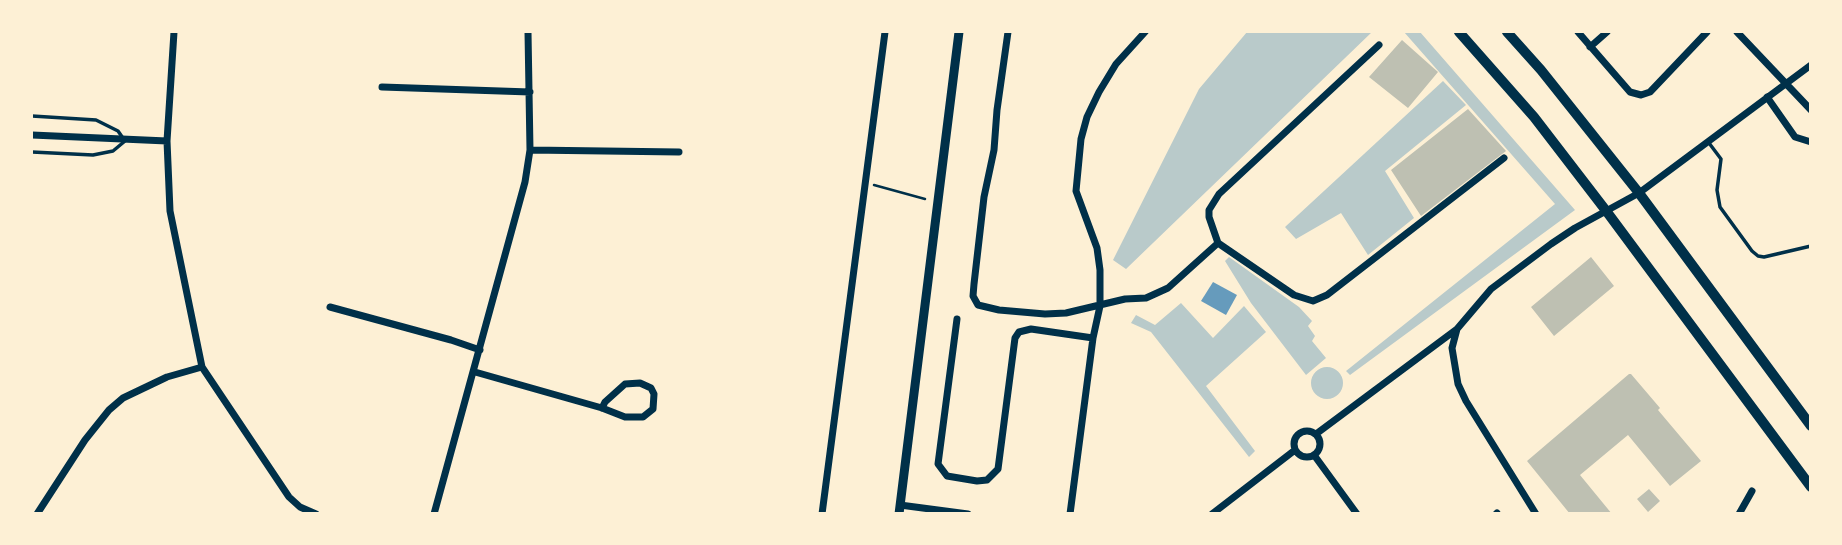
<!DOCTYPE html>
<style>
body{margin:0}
#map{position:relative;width:1842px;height:545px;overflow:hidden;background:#fdf0d5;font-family:"Fira Sans",sans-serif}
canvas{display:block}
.frame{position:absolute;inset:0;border:33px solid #fdf0d5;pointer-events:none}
</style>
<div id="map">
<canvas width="1842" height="545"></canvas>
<div class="frame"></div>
</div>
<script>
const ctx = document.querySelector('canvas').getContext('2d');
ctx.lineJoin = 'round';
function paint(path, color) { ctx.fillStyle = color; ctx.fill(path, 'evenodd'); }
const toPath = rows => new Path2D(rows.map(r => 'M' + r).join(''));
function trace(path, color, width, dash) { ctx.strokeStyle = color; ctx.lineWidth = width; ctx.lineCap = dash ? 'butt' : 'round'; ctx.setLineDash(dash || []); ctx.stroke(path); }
paint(toPath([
 [1247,32,1372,32,1126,269,1113,260,1199,89],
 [1404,32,1420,32,1575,210,1350,375,1346,371,1555,204],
 [1443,81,1466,105,1385,171,1414,218,1368,255,1341,213,1296,239,1285,227],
 [1229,257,1299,307,1312,321,1308,326,1315,336,1312,341,1326,358,1306,375,1251,303,1225,261],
 [1181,303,1213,338,1244,306,1266,332,1206,386,1255,451,1249,457,1151,332,1131,323,1136,315,1155,325],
 '1311 383a16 16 0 1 1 32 0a16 16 0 1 1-32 0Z'
]), '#b9caca');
paint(toPath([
 [1213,282,1237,295,1226,315,1201,301]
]), '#669bbc');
paint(toPath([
 [1402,40,1438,72,1408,108,1369,77],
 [1468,109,1506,151,1421,216,1391,170],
 [1591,257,1614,286,1554,336,1531,307],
 [1629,374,1631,374,1660,408,1658,410,1701,461,1670,486,1628,435,1580,475,1612,514,1570,514,1527,461],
 [1649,489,1660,501,1648,512,1637,499]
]), '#bec0b2');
trace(toPath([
 [874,185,925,199]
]), '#003049', 2.5);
trace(toPath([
 [32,116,96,120,118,131,125,141,113,151,93,155,32,152],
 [1709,143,1721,159,1717,190,1720,207,1752,251,1758,256,1764,257,1811,246]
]), '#003049', 3.5);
trace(toPath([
 [174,32,167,141,170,211,202,367,289,497,300,507,316,514],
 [1008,32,997,110,994,150,984,197,974,284,973,296,978,305,999,310,1045,314,1066,313,1125,299,1146,298,1168,288,1218,243],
 [1578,32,1630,92,1641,95,1650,92,1707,32],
 [1737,32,1811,110],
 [1379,45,1219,194,1209,210,1209,217,1218,243,1294,295,1313,301,1327,295,1504,158],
 [1590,47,1607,32],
 [382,87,530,92],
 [1767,97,1795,137,1811,142],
 [32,135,167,141],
 [530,150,679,152],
 [330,307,451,340,480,350],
 [957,319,938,464,947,476,977,481,987,480,998,469,1015,338,1019,332,1031,329,1093,338],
 [475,372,602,408,625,417,643,417,653,409,654,394,651,388,640,383,625,384,605,402,602,408],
 '1294 444a13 13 0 1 1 26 0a13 13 0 1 1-26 0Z',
 [1316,434,1457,329],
 [1314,455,1357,514],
 [900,505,968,514],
 [37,514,85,440,109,410,123,398,167,377,202,367],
 [434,514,525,182,530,150,528,32],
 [822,514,885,32],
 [1070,514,1093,338,1100,306,1100,270,1097,248,1076,191,1081,139,1087,117,1099,92,1116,64,1145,32],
 [1212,514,1295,450],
 [1496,514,1497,513],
 [1536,514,1466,401,1458,384,1452,348,1457,329,1491,289,1551,244,1575,228,1639,193,1811,65],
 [1739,514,1752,491]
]), '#003049', 7);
trace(toPath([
 [899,514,959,32]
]), '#003049', 9);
trace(toPath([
 [1459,32,1534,117,1607,212,1811,487],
 [1507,32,1541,70,1639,193,1811,426]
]), '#003049', 10);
</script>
